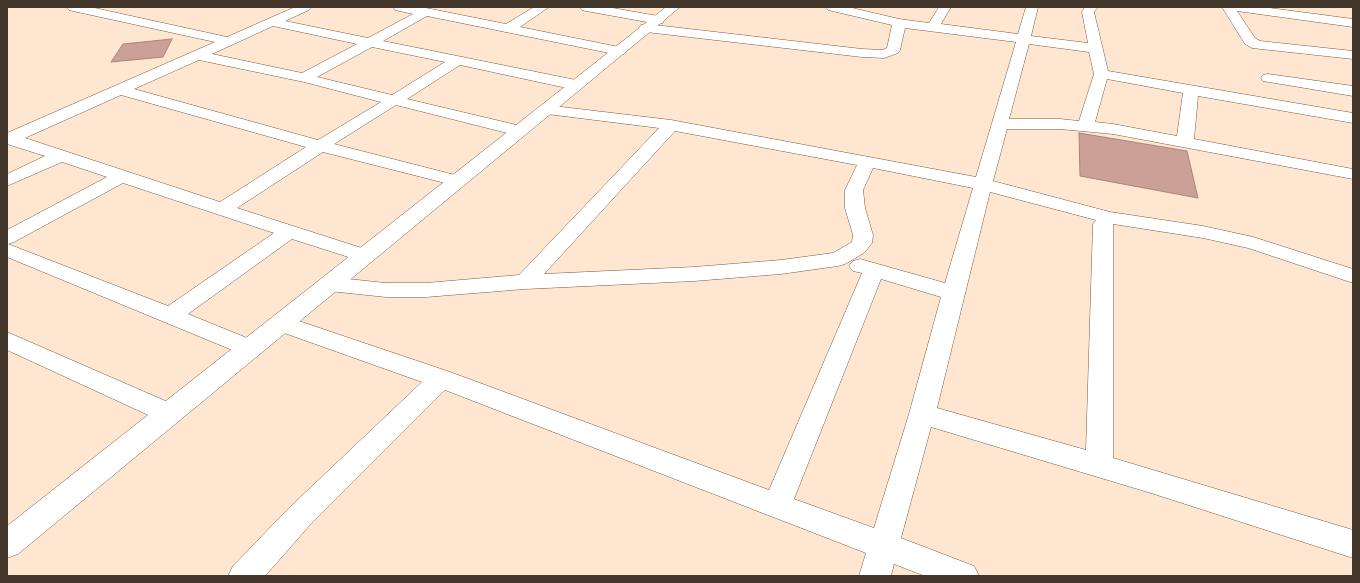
<!DOCTYPE html>
<style>
body{margin:0}
#map{position:relative;width:1360px;height:583px;overflow:hidden;background:#ffe6d1;font-family:Quicksand,sans-serif}
canvas{display:block}
.frame{position:absolute;inset:0;border:8px solid #43372c;pointer-events:none}
</style>
<div id="map">
<canvas width="1360" height="583"></canvas>
<div class="frame"></div>
</div>
<script>
const ctx = document.querySelector('canvas').getContext('2d');
ctx.lineJoin = 'round';
function paint(path, color) { ctx.fillStyle = color; ctx.fill(path, 'evenodd'); }
const toPath = rows => new Path2D(rows.map(r => 'M' + r).join(''));
function trace(path, color, width, dash) { ctx.strokeStyle = color; ctx.lineWidth = width; ctx.lineCap = dash ? 'butt' : 'round'; ctx.setLineDash(dash || []); ctx.stroke(path); }
const building = toPath([
 [172,39,163,57,111,62,123,44,172,39],
 [1079,133,1187,151,1198,198,1080,176,1079,133]
]);
paint(building, '#cba097');
trace(building, '#a9837b', 1);
const street = toPath([
 [67,7,90,7,227,37,295,7,311,7,309,10,285,21,368,38,413,14,395,10,393,7,426,8,506,24,534,7,549,7,520,27,619,47,624,48,626,51,624,54,619,55,427,16,383,41,576,80,581,82,584,85,581,88,576,90,460,65,407,99,525,127,527,131,525,135,519,136,396,105,334,144,463,177,466,181,463,185,457,186,323,152,237,208,371,251,374,256,371,261,364,262,292,239,188,314,257,342,261,348,257,354,249,357,7,257,7,230,107,177,62,162,7,186,7,174,45,156,7,144,7,133,215,42,73,11,69,10,67,7],
 [273,26,357,44,302,73,212,54,273,26],
 [372,47,445,62,392,95,317,77,372,47],
 [199,60,304,82,381,102,318,140,134,89,199,60],
 [121,95,306,147,220,202,25,138,121,95],
 [123,183,274,233,168,306,8,244,14,242,123,183],
 [580,7,607,7,658,16,663,17,664,20,663,23,658,24,586,11,582,10,580,7],
 [826,7,848,7,899,19,929,23,939,7,951,7,941,24,1018,34,1026,7,1038,7,1031,36,1088,43,1082,12,1085,7,1098,7,1094,12,1108,71,1353,113,1353,123,1198,96,1194,139,1353,169,1353,179,1113,134,1060,129,1007,129,993,181,1110,212,1203,226,1253,237,1353,269,1353,283,1248,248,1203,238,1113,224,1113,458,1353,530,1353,558,1151,493,931,427,901,538,974,566,979,576,925,576,894,564,891,576,859,576,866,553,445,390,309,526,265,576,228,576,233,566,289,508,422,382,273,329,269,323,273,317,281,315,450,372,769,490,862,273,853,271,849,266,853,261,860,259,945,283,973,188,873,168,863,190,865,208,873,235,872,243,864,253,845,264,838,266,781,274,694,281,525,289,426,297,386,297,329,291,321,289,318,284,321,279,329,277,386,283,426,283,519,275,659,128,539,113,537,110,539,107,545,105,671,120,976,177,1016,42,905,28,900,50,898,53,884,58,862,57,646,32,641,31,639,28,641,25,646,24,862,49,882,50,887,48,892,25,828,10,826,7],
 [1029,44,1089,52,1094,74,1079,121,1060,119,1009,119,1029,44],
 [1107,79,1183,93,1177,136,1113,124,1095,122,1107,79],
 [675,131,857,165,845,190,845,208,853,235,852,242,833,253,781,260,694,267,544,274,675,131],
 [990,192,1096,220,1093,224,1086,450,937,408,990,192],
 [881,279,941,297,909,414,874,528,794,499,881,279],
 [1222,7,1262,7,1353,19,1353,27,1237,11,1255,38,1260,41,1353,51,1353,59,1252,48,1245,44,1222,7],
 [1268,74,1353,86,1353,96,1263,81,1261,78,1263,75,1268,74],
 [7,332,177,406,181,413,177,420,168,423,159,420,7,350,7,332]
]);
const primary = toPath([
 [666,7,680,7,18,554,7,558,7,526,666,7]
]);
trace(street, '#755b44', 1);
trace(primary, '#755b44', 1);
paint(street, '#fff');
paint(primary, '#fff');
</script>
